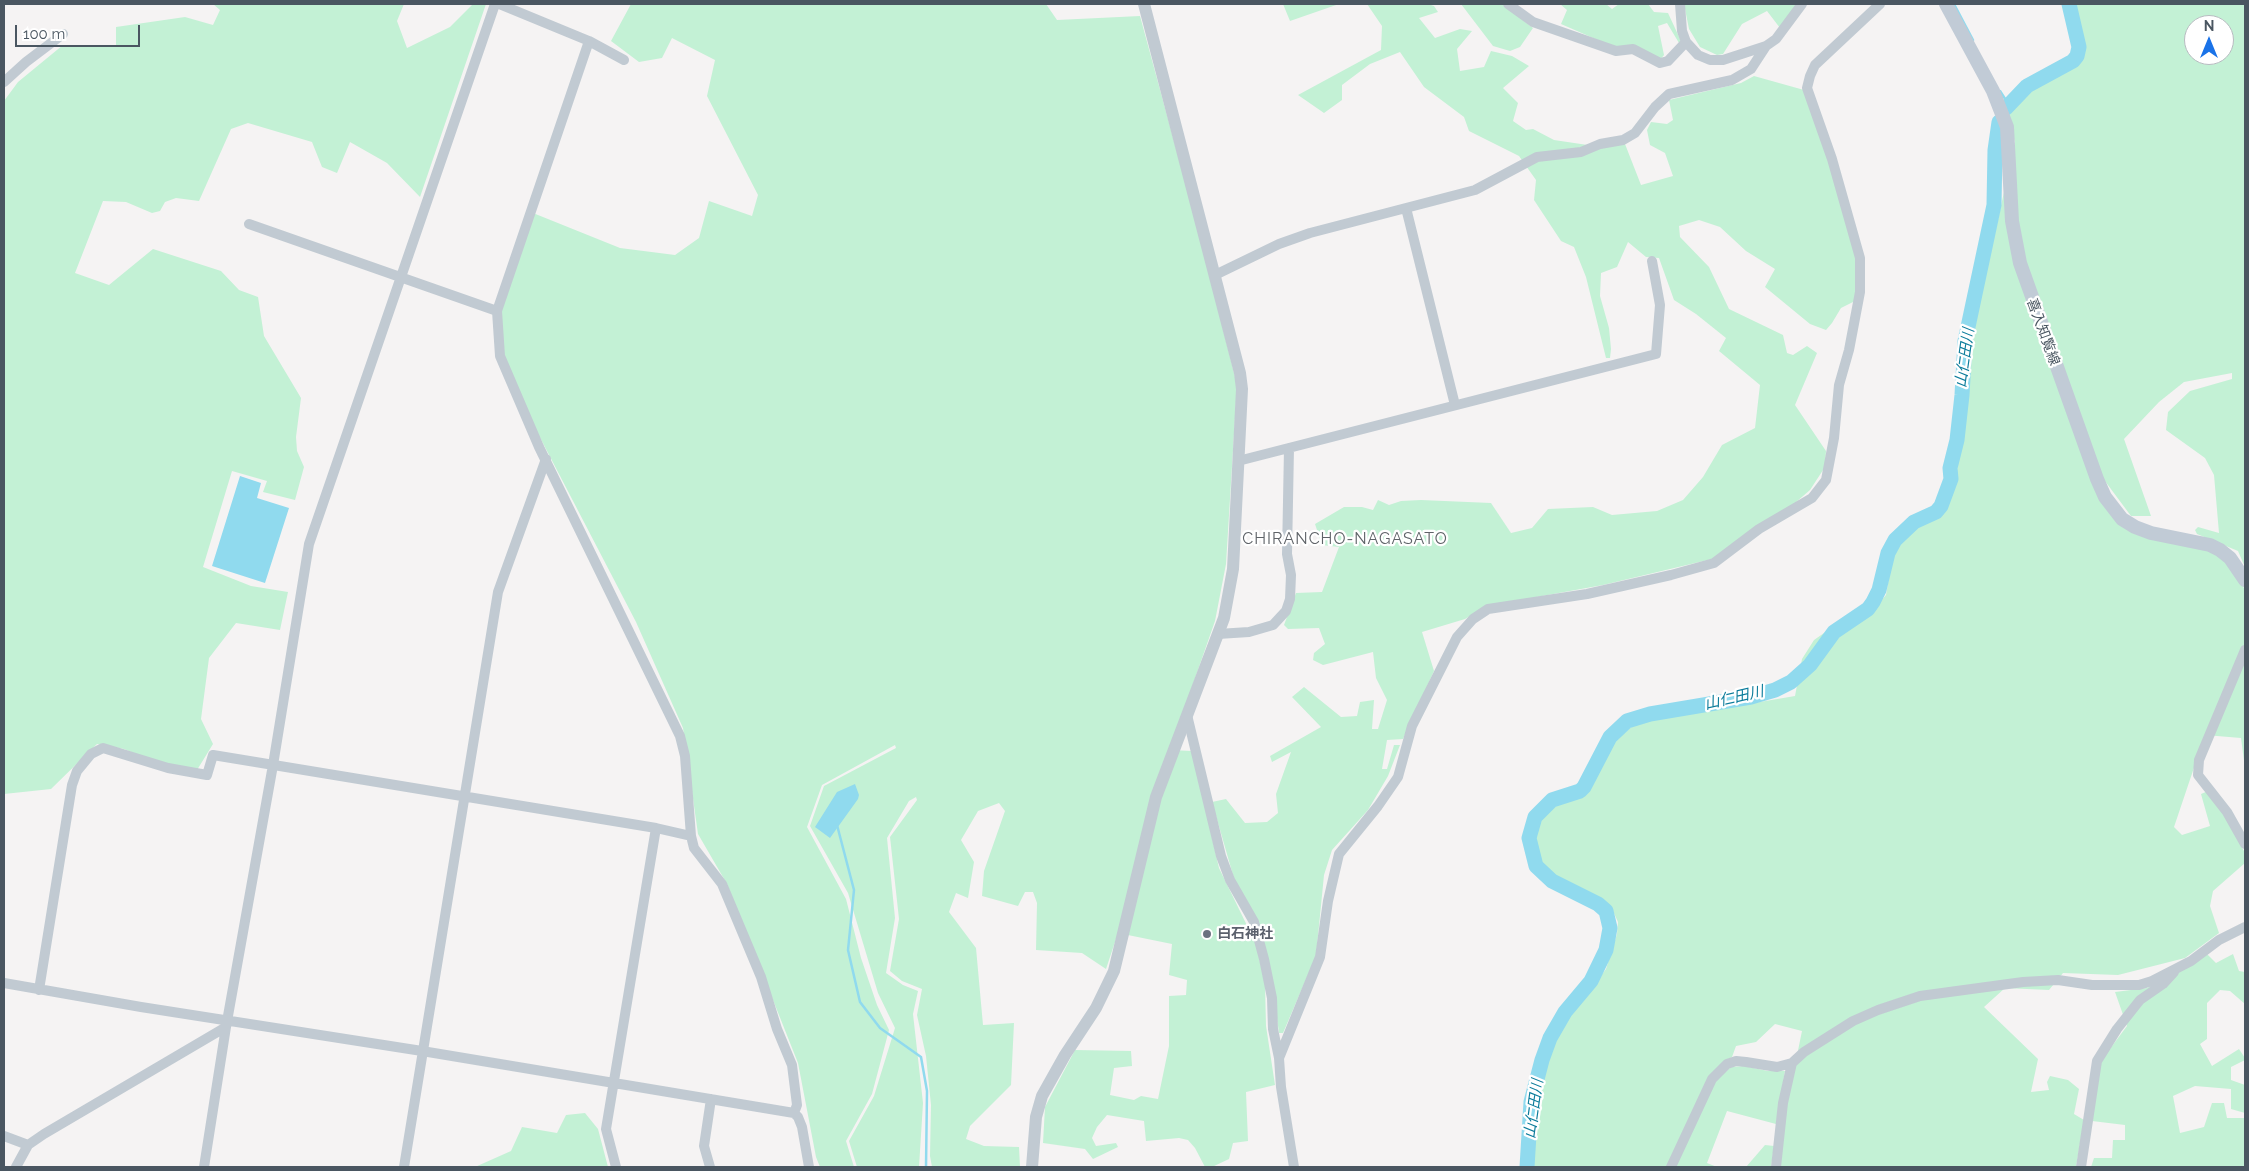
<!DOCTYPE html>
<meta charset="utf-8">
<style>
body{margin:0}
#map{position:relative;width:2249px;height:1171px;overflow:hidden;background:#f5f3f3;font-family:Raleway,sans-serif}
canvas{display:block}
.frame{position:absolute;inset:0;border:5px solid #4a5661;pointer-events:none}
.north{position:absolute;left:2184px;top:15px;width:50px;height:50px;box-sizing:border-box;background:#fff;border:1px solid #b7bbc0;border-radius:50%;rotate:0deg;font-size:14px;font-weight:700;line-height:20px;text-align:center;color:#4a5661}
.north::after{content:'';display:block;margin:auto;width:18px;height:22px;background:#1a73e8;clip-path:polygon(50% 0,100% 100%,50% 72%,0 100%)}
.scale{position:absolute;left:15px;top:25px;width:125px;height:22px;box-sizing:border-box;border:2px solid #4a5661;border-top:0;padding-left:6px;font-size:15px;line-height:18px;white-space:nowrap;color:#4a5661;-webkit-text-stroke:4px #fff;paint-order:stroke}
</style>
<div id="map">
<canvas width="2249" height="1171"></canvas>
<div class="frame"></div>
<div class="north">N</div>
<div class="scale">100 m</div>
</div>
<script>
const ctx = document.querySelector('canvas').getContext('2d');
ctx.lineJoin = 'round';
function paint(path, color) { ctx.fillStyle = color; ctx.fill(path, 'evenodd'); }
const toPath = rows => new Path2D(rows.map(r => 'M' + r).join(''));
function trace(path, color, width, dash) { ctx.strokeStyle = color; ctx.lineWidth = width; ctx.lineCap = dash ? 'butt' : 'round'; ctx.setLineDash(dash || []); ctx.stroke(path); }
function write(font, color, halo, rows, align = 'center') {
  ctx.font = font + ' Raleway,"Noto Sans JP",sans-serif'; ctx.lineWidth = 4.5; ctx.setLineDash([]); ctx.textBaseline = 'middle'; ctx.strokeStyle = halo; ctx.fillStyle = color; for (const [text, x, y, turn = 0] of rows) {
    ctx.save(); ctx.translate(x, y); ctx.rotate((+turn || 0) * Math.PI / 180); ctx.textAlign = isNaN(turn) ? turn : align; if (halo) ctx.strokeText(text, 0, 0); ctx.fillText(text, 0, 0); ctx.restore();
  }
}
paint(toPath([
 [213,4,404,4,397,21,407,48,450,27,473,4,486,4,420,197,387,163,350,142,337,173,322,167,312,142,248,123,231,129,199,201,176,198,165,202,160,211,152,213,126,202,103,201,75,273,109,285,153,249,221,271,239,290,258,297,264,336,301,398,296,437,297,451,304,467,295,500,263,492,267,481,232,471,203,567,251,586,288,592,280,630,236,623,209,658,201,719,213,744,197,770,148,759,124,749,97,744,51,789,4,794,4,101,18,82,63,45,116,46,116,27,185,17,213,25,220,10],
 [631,4,1046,4,1057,20,1140,16,1200,237,1237,385,1226,564,1215,621,1170,750,1192,751,1219,868,1256,944,1265,985,1266,1026,1275,1085,1246,1092,1248,1141,1233,1143,1229,1159,1212,1167,1205,1167,1195,1148,1188,1140,1179,1138,1146,1141,1144,1121,1107,1115,1097,1127,1092,1138,1096,1146,1116,1143,1118,1147,1093,1159,1085,1149,1043,1143,1045,1107,1075,1050,1131,1051,1132,1066,1114,1068,1110,1095,1134,1100,1141,1096,1158,1099,1169,1046,1169,996,1186,995,1187,980,1169,975,1172,944,1118,933,1106,969,1082,953,1036,950,1037,903,1033,892,1025,892,1018,906,982,896,984,871,1005,811,999,803,978,811,961,840,974,862,968,898,956,893,949,912,976,948,983,1025,1014,1023,1011,1085,970,1126,966,1139,984,1146,1019,1147,1020,1167,932,1167,930,1156,931,1105,926,1056,917,1015,922,989,902,981,890,971,899,919,890,837,917,800,916,797,909,801,887,838,895,918,886,973,903,985,918,991,913,1014,923,1103,919,1167,857,1167,849,1141,874,1096,895,1028,878,993,848,893,810,826,824,786,896,748,895,745,822,785,807,827,846,899,861,958,877,1005,889,1030,872,1094,846,1141,854,1167,820,1167,816,1157,798,1063,727,884,698,834,683,728,636,622,521,401,503,355,501,308,533,213,620,248,675,255,699,238,709,201,752,216,758,195,707,96,715,60,672,38,662,58,639,62,611,41],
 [1283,4,1339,4,1290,21],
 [1367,4,1428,4,1434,6,1438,12,1419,18,1435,38,1460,29,1472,31,1457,49,1460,71,1484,67,1491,51,1512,56,1529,66,1503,88,1518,103,1513,121,1526,130,1533,129,1554,140,1601,147,1625,144,1641,185,1673,176,1665,153,1650,145,1647,130,1651,122,1667,124,1673,120,1669,100,1741,83,1754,76,1804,90,1832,170,1857,262,1855,301,1841,308,1832,323,1826,330,1810,324,1765,287,1775,269,1746,251,1720,227,1699,220,1679,226,1680,237,1709,267,1729,309,1783,335,1787,353,1793,355,1807,346,1817,353,1795,405,1826,451,1825,467,1810,490,1795,503,1712,559,1603,585,1487,606,1465,619,1422,632,1434,671,1403,739,1387,740,1382,769,1387,769,1394,745,1400,745,1388,776,1368,810,1332,850,1324,875,1316,956,1283,1033,1279,1033,1271,974,1233,875,1212,802,1226,799,1245,823,1267,822,1278,813,1276,794,1291,752,1272,762,1270,756,1321,727,1292,697,1304,687,1341,717,1357,716,1360,702,1374,700,1372,729,1378,729,1387,700,1376,678,1373,652,1323,665,1313,660,1314,653,1325,644,1319,628,1288,629,1284,625,1296,593,1322,592,1339,547,1322,545,1315,524,1344,507,1362,507,1373,510,1378,500,1389,505,1401,501,1421,500,1491,503,1511,533,1532,528,1548,509,1593,507,1612,515,1657,511,1683,500,1703,477,1722,445,1755,428,1760,385,1719,351,1726,338,1696,314,1674,300,1659,258,1646,257,1628,242,1617,267,1601,273,1600,296,1609,328,1611,349,1610,358,1606,358,1586,277,1574,247,1561,241,1534,200,1536,180,1519,156,1469,131,1464,117,1424,87,1400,52,1370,64,1342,85,1342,100,1324,113,1298,95,1381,50,1382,26],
 [1461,4,1502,4,1533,28,1520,47,1510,51,1493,46],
 [1560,4,1606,4,1612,9,1619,4,1648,4,1654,12,1668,13,1681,41,1679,43,1667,23,1658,26,1664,55,1660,60,1616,48,1561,24,1567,10],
 [1684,4,1798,4,1780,28,1767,11,1742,24,1723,54,1717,55,1700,47,1689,29],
 [2071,4,2245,4,2245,567,2238,551,2197,534,2195,530,2198,527,2219,533,2214,475,2205,458,2166,430,2168,412,2190,391,2232,379,2232,373,2184,382,2159,402,2124,439,2151,516,2131,516,2099,473,2107,509,2212,552,2232,566,2245,590,2245,768,2241,738,2205,735,2174,827,2182,835,2210,826,2201,794,2208,791,2223,811,2245,853,2245,863,2213,891,2210,906,2219,933,2185,958,2118,975,2063,973,2049,990,2005,988,1984,1007,2038,1059,2031,1092,2049,1090,2047,1082,2050,1076,2068,1080,2079,1089,2074,1114,2084,1120,2076,1167,1780,1167,1787,1104,1802,1031,1775,1024,1756,1042,1736,1046,1732,1057,1725,1061,1667,1167,1532,1167,1540,1079,1555,1043,1569,1018,1606,969,1617,934,1618,922,1612,909,1552,874,1542,864,1535,852,1535,836,1538,814,1564,801,1587,794,1599,763,1617,739,1636,723,1795,696,1802,659,1814,640,1857,610,1880,602,1886,595,1894,547,1909,530,1942,512,1956,480,1970,347,2015,142,2007,112,2018,98,2075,65,2083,48],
 [2194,25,2224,25,2224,55,2194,55],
 [2207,954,2216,963,2233,954,2239,971,2245,972,2245,1004,2230,991,2220,990,2207,1003,2207,1039,2200,1044,2212,1066,2239,1049,2245,1058,2245,1060,2231,1067,2231,1080,2245,1085,2245,1113,2231,1109,2231,1089,2195,1086,2173,1096,2180,1133,2204,1127,2212,1103,2224,1103,2227,1118,2245,1118,2245,1167,2091,1167,2094,1158,2112,1158,2113,1140,2125,1140,2125,1125,2092,1121,2100,1062,2127,1026,2115,992,2147,988],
 [1744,1066,1768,1071,1785,1071,1776,1124,1727,1111,1707,1163,1717,1167,1673,1167,1716,1080,1731,1067],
 [585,1113,598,1129,608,1167,475,1167,511,1151,522,1127,557,1133,566,1115],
 [1765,1145,1774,1146,1771,1167,1746,1167]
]), '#c3f1d5');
paint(toPath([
 [240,476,261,483,257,498,289,508,265,583,212,566],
 [855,784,859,795,858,799,830,838,815,827,837,792]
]), '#90daee');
trace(toPath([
 [1954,4,1973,40],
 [2000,91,2009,105],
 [837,825,854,890,848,950,860,1002,880,1028,921,1057,927,1091,926,1167]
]), '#90daee', 2.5);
trace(toPath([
 [2006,108,2027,86,2073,61,2077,56,2079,47,2069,4],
 [1527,1167,1531,1102,1542,1060,1550,1038,1565,1012,1591,981,1606,950,1610,928,1606,911,1598,904,1552,881,1536,866,1529,838,1535,817,1552,800,1580,791,1584,787,1610,737,1627,721,1650,714,1751,697,1775,690,1791,682,1810,665,1834,632,1868,609,1873,602,1879,590,1888,553,1895,540,1914,522,1936,512,1941,506,1951,479,1950,468,1957,440,1962,395,1965,341,1994,205,1995,150,1999,122]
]), '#90daee', 15);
trace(toPath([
 [499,4,589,41,624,60],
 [1508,4,1533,22,1616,51,1633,49,1660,63,1668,61,1686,42],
 [1680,4,1682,31,1686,42,1698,55,1710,60,1723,60,1766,46],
 [589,41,497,311,500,356,539,447,680,736,685,756,691,836,694,848,722,884,761,977,777,1029,792,1065,797,1105,794,1113],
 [4,82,26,62,63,34],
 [1406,208,1455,405],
 [249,224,497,311],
 [1215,275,1279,244,1310,233,1475,190,1537,157,1581,152,1600,144,1623,140,1635,133,1655,107,1669,94,1732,80,1751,69,1766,46,1776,39,1802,4],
 [1238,461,1656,354,1660,305,1652,261],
 [1218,634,1249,632,1273,625,1286,611,1290,599,1291,575,1287,554,1289,448],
 [2245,650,2199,760,2198,775,2227,812,2245,844],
 [1187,715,1221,856,1230,880,1254,922,1264,959,1272,998,1273,1029,1279,1058,1281,1087,1294,1167],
 [4,983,141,1007,422,1051,794,1113,798,1117,802,1127,809,1167],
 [39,990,72,785,77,771,91,754,103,748,168,768,207,775,213,755,656,828,691,836],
 [1279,1058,1320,957,1328,901,1339,854,1378,806,1398,777,1412,726,1457,637,1473,619,1488,609,1587,594,1671,575,1714,563,1759,529,1812,498,1826,480,1834,438,1839,385,1849,350,1860,292,1860,258,1832,159,1807,88,1810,76,1815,65,1880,4],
 [4,1136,28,1145],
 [16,1167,28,1145,44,1134,226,1027],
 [204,1167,226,1027,273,765,309,544,495,4],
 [404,1167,498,592,546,459],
 [616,1167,606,1129,656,828],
 [710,1167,704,1146,711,1099],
 [1671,1167,1712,1079,1727,1064,1736,1061,1746,1062,1777,1067,1792,1063,1804,1052,1853,1021,1878,1010,1920,996,2023,982,2058,980,2092,985,2139,985,2152,981,2191,961,2219,940,2245,927],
 [1776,1167,1783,1103,1792,1063],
 [2081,1167,2097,1061,2117,1029,2140,1000,2163,984,2174,972]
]), '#c1cad2', 10);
trace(toPath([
 [1032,1167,1036,1117,1042,1096,1065,1055,1096,1008,1114,971,1156,797,1224,618,1233,569,1242,389,1240,373,1144,4]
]), '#c1cad2', 12);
trace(toPath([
 [1946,4,1993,91,2007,127,2012,221,2020,263,2097,479,2105,497,2122,519,2135,527,2151,533,2210,545,2220,550,2230,558,2245,580]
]), '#c1cbd6', 14);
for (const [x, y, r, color] of [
 [1207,934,5,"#6b7280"]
]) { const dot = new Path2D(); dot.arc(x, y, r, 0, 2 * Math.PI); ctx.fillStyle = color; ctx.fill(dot); trace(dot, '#fff', 2); }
write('14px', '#4a5661', '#fff', [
 ["喜入知覧線",2043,332,70]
]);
write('bold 14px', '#5b616d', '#fff', [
 ["白石神社",1217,934]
], 'left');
write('italic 15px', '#0c7c9b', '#fff', [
 ["山仁田川",1965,358,-82],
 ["山仁田川",1734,698,-13],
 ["山仁田川",1534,1109,-82]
]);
ctx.letterSpacing = '1px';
write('16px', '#5f6368', '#fff', [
 ["CHIRANCHO-NAGASATO",1345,539]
]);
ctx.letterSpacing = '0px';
</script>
